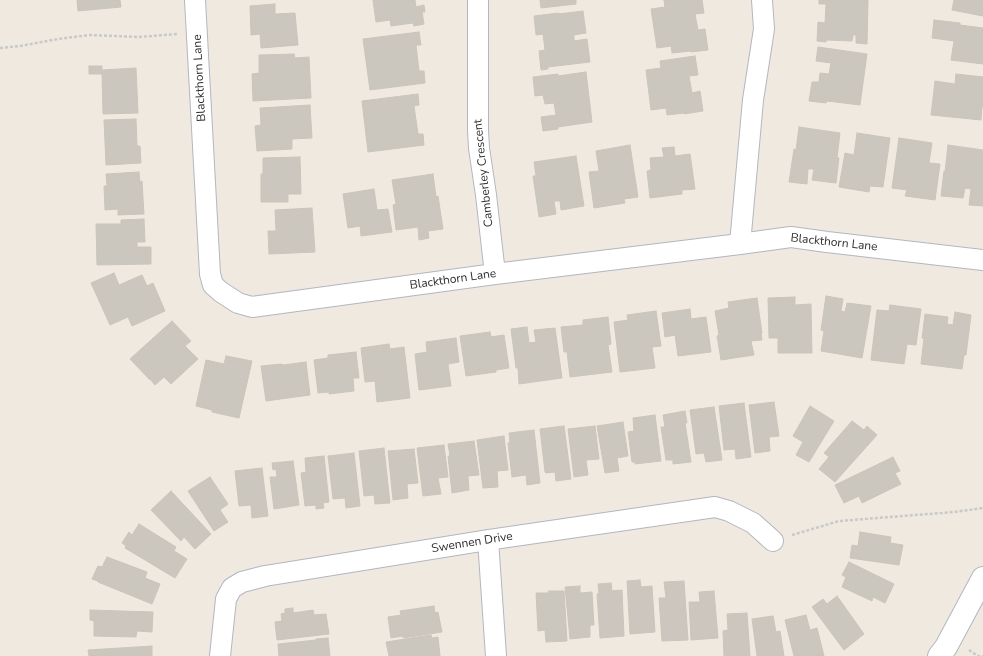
<!DOCTYPE html>
<style>
body{margin:0}
canvas{display:block;background:#efe9e0}
</style>
<canvas width="983" height="656"></canvas>
<script>
const ctx = document.querySelector('canvas').getContext('2d');
ctx.lineJoin = 'round';
function paint(path, color) { ctx.fillStyle = color; ctx.fill(path, 'evenodd'); }
const toPath = rows => new Path2D(rows.map(r => 'M' + r).join(''));
function trace(path, color, width, dash) { ctx.strokeStyle = color; ctx.lineWidth = width; ctx.lineCap = dash ? 'butt' : 'round'; ctx.setLineDash(dash || []); ctx.stroke(path); }
function write(font, color, halo, rows, align = 'center') {
  ctx.font = font + ' "Nunito Sans",sans-serif'; ctx.lineWidth = 3; ctx.setLineDash([]); ctx.textBaseline = 'middle'; ctx.strokeStyle = halo; ctx.fillStyle = color; for (const [text, x, y, turn = 0] of rows) {
    ctx.save(); ctx.translate(x, y); ctx.rotate((+turn || 0) * Math.PI / 180); ctx.textAlign = isNaN(turn) ? turn : align; if (halo) ctx.strokeText(text, 0, 0); ctx.fillText(text, 0, 0); ctx.restore();
  }
}
const building = toPath([
 [77,0,120,0,121,7,78,11,77,0],
 [373,0,415,0,416,7,424,5,425,12,422,12,424,24,414,26,413,23,391,26,390,20,376,22,373,0],
 [540,0,576,0,576,4,541,8,540,0],
 [664,0,702,0,704,13,695,14,698,30,705,29,708,50,691,52,691,51,672,53,671,46,657,48,651,9,665,7,664,0],
 [819,0,868,0,867,44,856,43,856,35,853,35,852,41,826,40,826,42,817,41,818,22,825,23,826,4,819,4,819,0],
 [954,0,983,0,983,16,952,10,954,0],
 [275,4,275,14,295,13,298,45,261,48,260,34,251,35,250,6,275,4],
 [583,11,586,33,574,35,574,41,587,39,590,62,548,67,548,69,541,70,539,51,545,50,543,34,536,35,534,16,559,13,559,14,583,11],
 [934,20,960,23,960,25,983,28,983,64,951,60,954,41,932,38,934,20],
 [419,32,421,45,416,45,419,71,424,71,425,83,370,90,363,39,419,32],
 [818,47,867,54,860,105,827,101,826,103,809,101,812,82,819,82,820,73,829,74,831,63,816,61,818,47],
 [294,54,295,58,309,57,311,98,253,101,252,74,259,73,259,55,294,54],
 [695,56,698,75,689,76,692,93,700,91,703,111,684,114,684,113,667,115,666,108,651,110,646,70,661,68,660,61,695,56],
 [89,66,102,66,102,70,136,68,138,113,103,114,102,74,89,74,89,66],
 [586,72,592,122,558,127,558,129,543,131,541,117,556,115,554,103,545,104,543,95,535,96,533,77,558,74,558,76,586,72],
 [956,74,983,77,983,107,982,107,981,120,931,115,935,81,955,84,956,74],
 [418,94,419,105,414,106,418,134,423,134,424,145,368,152,362,101,418,94],
 [310,105,312,138,292,139,292,149,257,151,255,126,261,125,260,108,310,105],
 [136,119,137,146,140,146,141,163,106,165,104,120,136,119],
 [799,127,840,133,837,158,839,158,836,183,812,180,814,169,808,169,807,184,789,182,794,149,796,150,799,127],
 [857,133,890,138,883,187,870,186,869,192,839,187,845,153,854,155,857,133],
 [899,138,932,143,929,163,940,164,935,200,905,196,907,190,892,188,899,138],
 [630,145,638,197,624,199,625,203,594,208,589,172,599,171,596,151,630,145],
 [948,145,983,150,983,206,969,205,971,189,965,188,963,198,941,196,944,171,945,172,948,145],
 [674,147,675,156,690,154,695,189,682,190,682,194,650,198,647,171,651,170,650,158,664,157,662,148,674,147],
 [576,156,584,206,561,210,560,201,554,201,556,214,539,217,533,176,536,176,534,162,576,156],
 [300,157,301,194,288,194,288,202,261,202,261,174,263,174,263,158,300,157],
 [139,172,140,182,142,181,144,214,118,215,118,209,105,210,104,186,107,186,106,174,139,172],
 [433,174,436,197,438,196,443,229,428,231,429,238,419,240,418,227,396,230,393,205,396,204,392,180,433,174],
 [374,189,377,210,388,209,392,232,361,236,360,226,348,228,343,194,374,189],
 [312,208,315,252,269,254,268,231,276,231,275,210,312,208],
 [144,219,145,242,137,242,137,247,151,247,151,264,97,265,96,224,121,224,121,220,144,219],
 [114,273,119,285,142,275,147,286,153,283,165,311,132,326,128,317,110,325,91,283,114,273],
 [826,296,843,299,841,311,845,312,847,303,871,306,862,358,821,351,824,331,821,330,826,296],
 [795,297,795,305,811,304,812,353,778,353,778,338,769,338,768,298,795,297],
 [757,298,762,333,761,333,762,340,751,341,754,355,721,360,717,336,719,335,715,311,729,308,728,302,757,298],
 [890,305,921,309,916,345,907,344,904,364,871,360,877,310,889,311,890,305],
 [690,309,691,319,706,317,711,352,678,356,675,335,665,337,662,313,690,309],
 [656,311,661,346,652,347,655,368,620,372,614,322,628,320,627,315,656,311],
 [955,312,971,315,966,355,964,355,962,369,921,364,924,338,922,338,925,314,948,317,947,324,953,325,955,312],
 [608,317,611,344,608,345,612,372,570,377,567,352,564,352,561,327,583,325,583,320,608,317],
 [172,321,191,341,185,346,198,359,171,384,164,377,155,385,150,379,150,380,130,359,172,321],
 [527,327,529,343,536,342,534,330,555,328,562,378,519,384,518,368,516,368,511,329,527,327],
 [490,332,491,337,504,335,509,368,496,370,496,372,466,376,460,336,490,332],
 [456,338,459,362,448,364,451,386,419,390,415,354,427,352,426,342,456,338],
 [389,344,390,349,404,347,410,398,377,402,375,381,365,382,361,348,389,344],
 [356,352,359,378,353,378,354,391,329,394,329,392,318,393,314,360,328,358,328,355,356,352],
 [226,356,252,361,239,418,212,412,212,410,196,406,206,360,224,364,226,356],
 [306,362,310,395,266,401,261,366,282,364,283,365,306,362],
 [774,402,779,436,769,437,770,451,755,453,749,405,774,402],
 [744,403,751,457,736,459,735,449,724,450,719,406,744,403],
 [810,406,834,421,809,462,796,455,803,442,793,436,810,406],
 [714,407,722,460,706,462,704,453,696,454,690,410,714,407],
 [685,411,687,423,685,423,691,462,673,464,673,460,666,460,661,427,665,427,663,415,685,411],
 [655,415,661,461,635,464,635,462,632,462,628,432,634,431,633,418,655,415],
 [852,421,864,430,867,426,877,435,835,482,819,469,829,457,824,453,852,421],
 [623,422,628,456,617,458,619,471,605,473,597,426,623,422],
 [564,426,571,479,556,481,555,472,546,473,545,472,540,429,564,426],
 [595,426,599,459,586,460,588,475,574,477,568,429,595,426],
 [534,430,540,483,527,485,526,475,512,477,508,443,510,442,509,433,534,430],
 [504,436,508,470,497,471,498,487,483,488,477,440,504,436],
 [474,441,479,475,468,476,469,490,452,493,448,456,450,456,448,444,474,441],
 [444,445,448,477,438,478,441,494,423,496,417,448,444,445],
 [384,448,390,503,375,504,374,495,364,496,359,451,384,448],
 [414,449,418,483,407,484,408,498,393,500,388,451,414,449],
 [354,453,360,506,346,508,345,498,333,499,328,456,354,453],
 [324,456,329,502,323,503,324,508,316,509,316,505,305,506,301,473,306,472,305,458,324,456],
 [893,457,900,471,895,473,901,484,862,503,859,496,844,503,835,485,893,457],
 [293,461,299,505,274,509,270,477,277,477,276,469,273,470,272,463,293,461],
 [262,468,268,516,252,518,251,505,239,506,235,471,262,468],
 [210,477,228,504,220,510,228,522,214,531,188,491,210,477],
 [171,491,211,534,195,549,184,537,181,541,151,510,171,491],
 [139,524,176,547,174,551,187,559,175,578,125,548,126,546,122,543,129,532,132,535,139,524],
 [860,532,891,537,890,543,903,545,899,565,850,558,852,545,858,546,860,532],
 [107,557,147,572,145,578,160,584,152,604,98,582,98,581,92,579,98,566,102,567,107,557],
 [849,562,894,584,885,603,873,597,872,601,842,587,846,577,842,575,849,562],
 [640,580,641,587,652,586,655,632,630,634,627,581,640,580],
 [684,581,688,640,662,641,659,598,666,598,664,582,684,581],
 [611,583,612,591,622,590,624,636,600,638,597,594,599,594,598,584,611,583],
 [580,586,580,593,592,592,594,625,590,625,590,637,570,639,565,587,580,586],
 [549,591,564,591,567,641,546,642,545,630,538,631,536,593,548,593,549,591],
 [714,591,718,638,691,640,689,602,700,602,699,592,714,591],
 [837,596,864,634,844,650,812,607,823,599,827,604,837,596],
 [434,606,435,613,438,612,442,632,403,638,403,636,391,638,388,617,401,615,400,611,434,606],
 [293,608,293,613,313,610,314,615,326,614,329,634,277,640,275,622,282,621,281,614,285,613,285,609,293,608],
 [90,610,153,612,152,632,137,631,136,637,94,636,94,621,90,620,90,610],
 [747,613,750,656,724,656,723,631,728,630,727,614,747,613],
 [806,615,810,630,817,628,824,656,794,656,785,620,806,615],
 [773,616,776,632,780,631,784,656,757,656,752,619,773,616],
 [431,635,432,638,438,637,440,656,389,656,386,642,431,635],
 [328,638,330,656,279,656,278,644,316,640,316,639,328,638],
 [152,646,152,656,89,656,88,650,152,646]
]);
paint(building, '#cbc7be');
trace(building, '#cbc5b9', 1);
const minor = toPath([
 [195,0,210,274,213,285,221,292,238,303,252,307,495,274,740,244,791,237,827,242,983,260],
 [478,0,478,130,479,148,486,195,495,274],
 [740,244,753,100,764,29,762,0],
 [488,540,496,656],
 [220,656,226,599,232,588,242,582,265,576,488,540,715,507,729,511,753,523,773,541]
]);
const tertiary = toPath([
 [939,656,946,647,983,578]
]);
trace(minor, '#b4b6c1', 22);
trace(tertiary, '#b4b6c1', 24);
trace(toPath([
 [0,48,20,46,58,39,89,35,139,37,177,34],
 [792,535,839,521,954,512,983,508],
 [969,650,978,656,983,656]
]), '#c9c9c9', 2.5, [3, 2]);
trace(minor, '#fff', 20);
trace(tertiary, '#fff', 22);
write('12px', '#2e2e2e', '#fff', [
 ["Blackthorn Lane",200,78,-93],
 ["Camberley Crescent",484,173,-96],
 ["Blackthorn Lane",834,243,6],
 ["Blackthorn Lane",453,280,-8],
 ["Swennen Drive",472,543,-9]
]);
</script>
